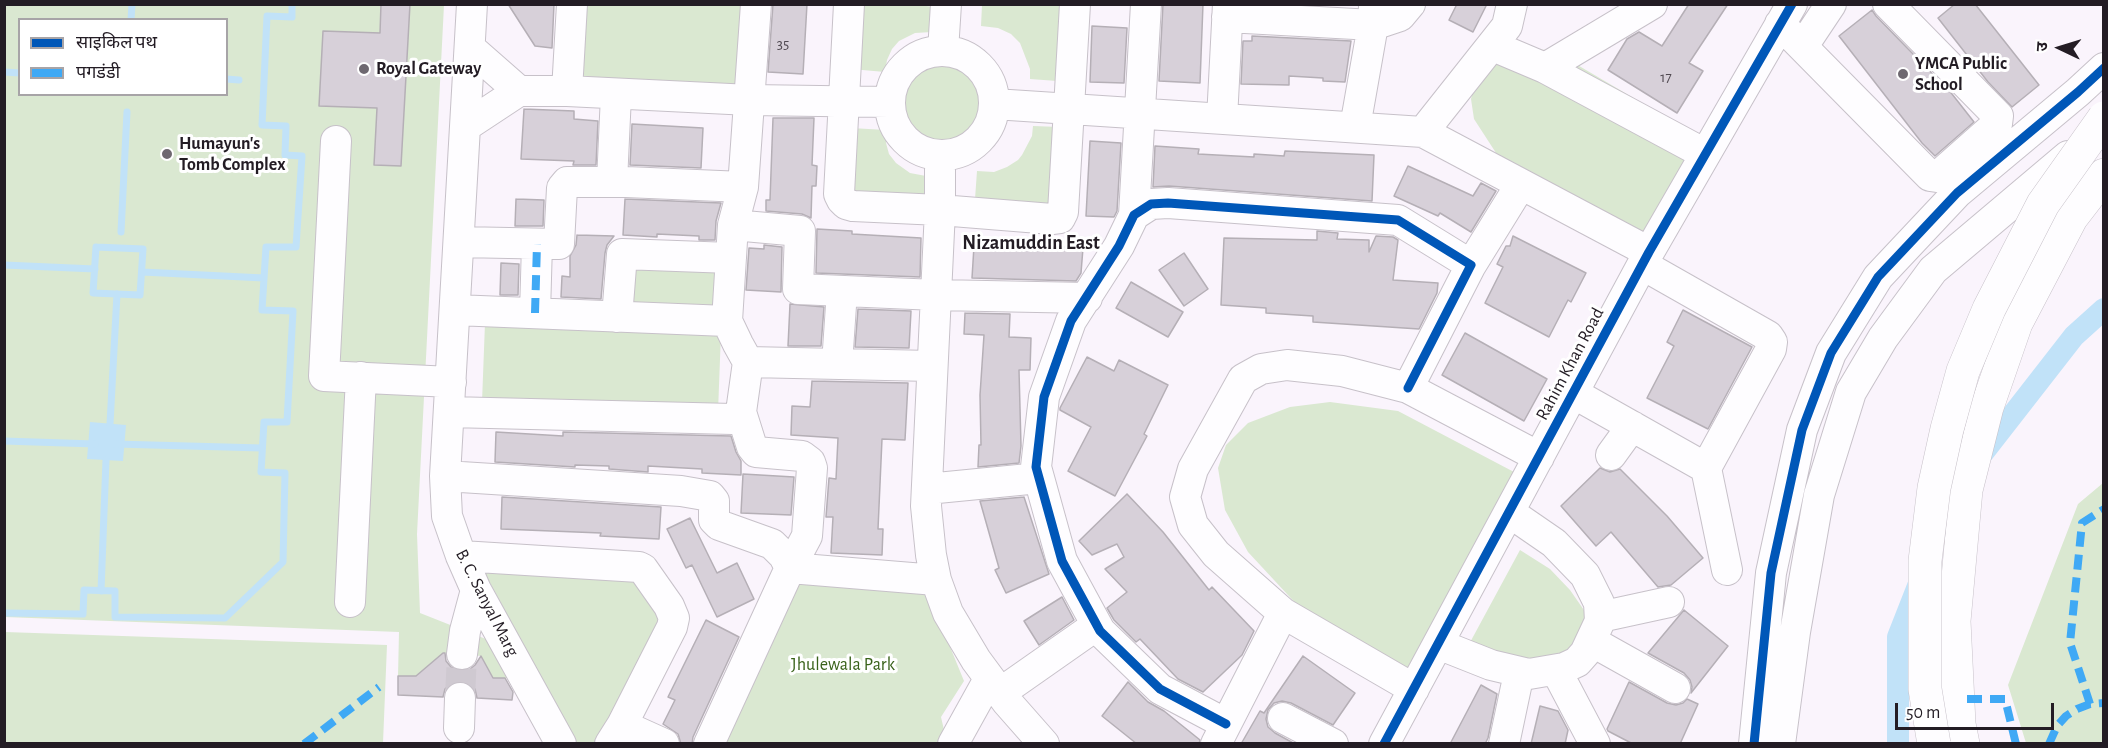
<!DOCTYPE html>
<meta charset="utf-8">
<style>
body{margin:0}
#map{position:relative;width:2108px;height:748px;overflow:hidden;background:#faf4fc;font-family:"Alegreya Sans","Noto Sans Devanagari",sans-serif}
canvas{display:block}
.frame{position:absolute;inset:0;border:6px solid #231c24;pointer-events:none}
.legend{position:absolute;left:18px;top:18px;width:210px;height:78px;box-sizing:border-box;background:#fff;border:2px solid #a7a4a7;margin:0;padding:8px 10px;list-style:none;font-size:18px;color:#231c24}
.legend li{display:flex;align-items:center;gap:12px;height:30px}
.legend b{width:30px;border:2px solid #a7a4a7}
.north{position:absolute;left:2030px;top:18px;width:60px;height:60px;-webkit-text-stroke:4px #fff;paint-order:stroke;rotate:274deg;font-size:16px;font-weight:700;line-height:24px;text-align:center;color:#231c24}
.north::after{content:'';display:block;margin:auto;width:21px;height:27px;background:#231c24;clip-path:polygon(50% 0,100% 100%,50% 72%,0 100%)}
.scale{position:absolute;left:1895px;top:703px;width:159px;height:27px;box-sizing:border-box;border:3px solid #231c24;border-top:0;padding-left:8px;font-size:18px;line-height:21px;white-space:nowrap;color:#231c24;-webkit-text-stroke:4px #fff;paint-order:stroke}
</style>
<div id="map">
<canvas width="2108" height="748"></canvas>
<div class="frame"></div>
<ul class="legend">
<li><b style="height:8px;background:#0057b8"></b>साइकिल पथ</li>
<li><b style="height:8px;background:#3fa9f5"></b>पगडंडी</li>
</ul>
<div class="north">उ</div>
<div class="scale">50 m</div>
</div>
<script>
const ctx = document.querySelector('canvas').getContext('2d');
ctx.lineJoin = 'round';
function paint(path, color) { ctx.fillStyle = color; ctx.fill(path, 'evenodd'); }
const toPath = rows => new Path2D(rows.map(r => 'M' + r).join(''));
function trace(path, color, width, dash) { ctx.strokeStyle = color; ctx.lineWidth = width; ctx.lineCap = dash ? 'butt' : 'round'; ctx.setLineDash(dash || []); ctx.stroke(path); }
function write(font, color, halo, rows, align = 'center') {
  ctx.font = font + ' "Alegreya Sans",sans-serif'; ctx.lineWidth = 6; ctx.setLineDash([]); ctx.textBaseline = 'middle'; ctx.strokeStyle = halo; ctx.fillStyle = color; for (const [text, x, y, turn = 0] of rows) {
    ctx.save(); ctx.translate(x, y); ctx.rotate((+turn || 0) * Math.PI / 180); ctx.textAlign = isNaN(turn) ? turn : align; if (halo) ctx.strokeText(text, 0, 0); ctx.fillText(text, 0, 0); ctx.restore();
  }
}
paint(toPath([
 [911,4,934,7,932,32,915,33,899,41,892,49,887,60,885,72,851,69,856,5],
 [5,5,444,5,417,534,420,613,501,645,513,678,493,678,481,656,443,653,416,676,398,676,399,632,5,617],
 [20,20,226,20,226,94,20,94],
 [586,5,743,5,740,90,582,85],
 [982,5,1063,5,1057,81,1030,79,1030,69,1020,43,1011,34,998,28,981,26],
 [1519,49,1552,50,1705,140,1647,238,1498,156,1474,119,1471,99,1477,73],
 '904 102a41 41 0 1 1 82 0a41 41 0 1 1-82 0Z',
 [1033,126,1060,127,1055,205,975,199,977,171,994,172,1007,167,1018,160,1022,155,1032,136],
 [851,128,886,130,886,143,889,154,896,163,910,173,926,176,925,202,848,198],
 [626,268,716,271,715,311,624,308],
 [485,323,721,333,718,412,482,402],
 [1330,402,1398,411,1514,472,1408,670,1300,608,1248,552,1225,510,1218,468,1226,445,1248,423,1290,407],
 [2103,483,2103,743,2026,743,2008,685,2078,504],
 [1520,550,1550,569,1570,590,1586,613,1586,632,1578,652,1542,665,1467,648],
 [478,561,636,572,670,620,601,743,577,743],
 [798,565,926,588,964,681,941,717,947,743,719,744],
 [5,632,387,645,383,743,5,743]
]), '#dae8d1');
paint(toPath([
 [90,422,126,425,123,461,87,459]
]), '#c1e2f8');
trace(toPath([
 [131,20,132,4],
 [4,72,20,73],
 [226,79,239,80],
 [121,232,127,112],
 [96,247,143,249,140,295,93,293,96,247],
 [4,265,95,269],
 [142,272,264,278],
 [110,424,117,294],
 [4,441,95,444],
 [115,444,262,448],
 [101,591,106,460],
 [4,613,83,614,84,590,115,591,115,617,225,618,283,562,285,473,261,472,264,422,287,422,293,311,262,310,266,247,296,247,302,156,285,155,286,126,262,125,267,16,292,17,292,4]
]), '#c1e2f8', 7);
trace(toPath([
 [1979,458,2074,336,2104,309],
 [1898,744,1898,637,1920,581]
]), '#c1e2f8', 22);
const building = toPath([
 [381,4,410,4,401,166,374,165,377,108,319,106,323,31,380,33,381,4],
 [508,4,554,4,552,48,535,46,508,4],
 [773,4,807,4,803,74,768,72,773,4],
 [1163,4,1203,4,1200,83,1159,81,1163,4],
 [1457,4,1487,4,1473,32,1449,20,1457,4],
 [1689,4,1728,4,1689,63,1703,71,1677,113,1608,70,1627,39,1639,32,1662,46,1689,4],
 [1955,4,1975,4,2039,85,2012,107,1988,82,1938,18,1955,4],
 [1872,10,1876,16,1952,94,1974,122,1935,156,1922,143,1839,36,1872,10],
 [1092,26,1127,28,1124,83,1090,82,1092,26],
 [1252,36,1351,41,1345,82,1323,81,1323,78,1289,76,1289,85,1241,84,1243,41,1252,41,1252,36],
 [524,109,574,111,574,119,598,121,596,165,573,165,574,161,521,159,524,109],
 [773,118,814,118,812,165,817,166,816,186,812,186,811,218,802,214,766,211,766,200,770,200,773,118],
 [632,124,703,128,701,168,630,165,632,124],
 [1090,141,1121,143,1117,211,1114,217,1086,216,1090,141],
 [1155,146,1199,149,1198,154,1254,157,1254,154,1284,156,1285,151,1374,155,1372,201,1169,186,1153,187,1155,146],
 [1408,166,1473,196,1481,183,1496,191,1471,232,1440,213,1438,216,1394,196,1408,166],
 [516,199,544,200,543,226,515,226,516,199],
 [625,199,721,203,716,221,715,240,699,240,699,236,657,234,657,237,623,235,625,199],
 [817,229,852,231,852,234,921,238,920,277,816,273,817,229],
 [1317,231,1338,233,1337,239,1369,240,1369,252,1376,236,1393,237,1398,240,1393,280,1438,283,1437,293,1419,329,1313,322,1313,316,1266,313,1266,308,1221,305,1224,238,1317,240,1317,231],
 [577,235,614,236,607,245,605,253,601,299,561,297,562,276,570,277,570,256,576,245,577,235],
 [1513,236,1586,273,1571,302,1568,300,1549,337,1485,303,1503,267,1497,264,1506,246,1510,246,1513,236],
 [764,245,782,247,781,292,746,290,749,248,764,249,764,245],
 [1024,245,1083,248,1081,273,1076,281,972,278,974,246,1024,248,1024,245],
 [1184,253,1208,289,1184,306,1159,270,1184,253],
 [501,263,519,264,518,295,500,295,501,263],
 [1131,282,1183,312,1168,337,1116,308,1131,282],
 [790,304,824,307,821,346,788,346,790,304],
 [858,309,911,311,909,348,855,347,858,309],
 [1683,310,1752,347,1708,429,1647,398,1674,346,1667,342,1683,310],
 [965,313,1010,314,1009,337,1031,338,1030,370,1019,370,1021,446,1019,463,978,467,979,445,981,445,980,395,984,335,964,334,965,313],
 [1465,333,1547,379,1524,421,1442,375,1465,333],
 [1087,357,1114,371,1119,360,1168,385,1144,434,1147,436,1115,496,1068,471,1091,427,1060,410,1060,408,1087,357],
 [812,381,908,383,905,440,882,439,878,529,883,529,882,555,831,553,833,517,826,517,829,478,836,479,838,438,791,435,792,406,810,407,812,381],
 [496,432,563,436,563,432,731,436,736,452,741,461,741,475,702,473,702,469,648,466,648,472,609,469,609,466,575,465,575,467,495,462,496,432],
 [1600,468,1610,472,1620,469,1667,516,1703,558,1671,585,1658,587,1611,532,1596,546,1561,506,1600,468],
 [743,474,794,477,791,515,741,513,743,474],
 [1127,494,1163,532,1209,590,1212,587,1254,631,1242,655,1203,692,1178,679,1140,639,1136,642,1114,620,1107,608,1127,592,1105,569,1124,557,1117,544,1092,555,1079,541,1127,494],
 [502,497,661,507,659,539,600,536,601,533,501,529,502,497],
 [1024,497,1049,574,1006,593,995,570,999,568,980,501,1024,497],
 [690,518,717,573,737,563,754,599,717,617,692,565,686,568,667,529,690,518],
 [1062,597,1074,620,1039,645,1024,621,1062,597],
 [1684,610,1728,646,1691,693,1692,687,1690,680,1684,673,1648,653,1684,610],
 [706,620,739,637,693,737,692,744,681,744,678,734,663,724,675,700,668,697,706,620],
 [443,653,445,653,446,661,451,667,460,671,469,670,475,665,481,656,493,678,505,678,513,692,512,700,477,698,475,689,470,684,461,681,451,683,445,689,443,697,398,695,398,676,416,676,443,653],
 [1303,656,1355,693,1333,725,1291,703,1282,701,1274,703,1268,710,1266,719,1268,727,1275,733,1295,744,1241,744,1260,711,1264,713,1303,656],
 [1128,682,1148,702,1164,711,1200,740,1199,744,1137,744,1102,716,1128,682],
 [1629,682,1667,703,1676,705,1683,703,1687,699,1698,704,1680,744,1633,744,1608,731,1607,729,1629,682],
 [1481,685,1497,694,1488,738,1485,744,1450,744,1481,685],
 [1540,706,1558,711,1568,730,1565,744,1531,744,1540,706]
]);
paint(building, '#d7d0d9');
trace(building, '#b5afb6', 1.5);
trace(toPath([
 [460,698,462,654]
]), '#cfc9d1', 30, [30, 15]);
const minor = toPath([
 [472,4,445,476,447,516,461,556,476,590,561,744],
 [756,4,743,187,733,225,727,321,738,344,748,362,932,366],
 [849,4,839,194,842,200,846,204,853,206,940,210,1052,219,1060,218,1063,212,1075,4],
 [1227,17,1373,25,1400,16,1410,4],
 [1780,24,1930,176,1937,177,1997,124,1998,116,1888,4],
 [1493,46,1545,68,1705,154],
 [1803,46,1831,4],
 [470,48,519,91],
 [943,51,946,4],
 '890 103a52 52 0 1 1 104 0a52 52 0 1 1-104 0Z',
 [1545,68,1652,4],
 [567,91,572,4],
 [994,104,1423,132,1649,252],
 [1222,119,1228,4],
 [466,126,519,91,567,91,750,100,889,102],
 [1355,127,1373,25,1374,6],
 [1423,132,1507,26,1512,4],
 [336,141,324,376,451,382],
 [940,156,940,210,926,506,931,555,936,580,948,613,976,660,1007,702,1044,744],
 [612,182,616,95],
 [1134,215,1146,4],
 [733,225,800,231,798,289,936,295,1087,298],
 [459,242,559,244,562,188,567,182,626,182,743,187],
 [1471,265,1521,184],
 [1643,265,1768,336,1772,342,1771,349,1706,468],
 [455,310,727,321],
 [535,313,537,244],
 [617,317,622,254,731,258],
 [837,364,842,291],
 [1573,393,1706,468,1727,570],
 [449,412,733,419,741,412,748,362],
 [1611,455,1632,426],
 [445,476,681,491,710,496,714,501,714,520,719,525,772,544,784,556,790,568,936,580],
 [927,489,1039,478],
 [461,556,639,567,643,569,669,606,674,618,672,627,622,725,610,744],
 [350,602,361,377],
 [1600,617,1669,602],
 [1591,641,1675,688],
 [1438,644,1491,665,1529,674,1564,668,1577,662,1585,653,1600,621,1599,603,1585,575,1554,543,1509,512],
 [462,654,465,631,476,590],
 [1556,670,1595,744],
 [1414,689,1283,613,1216,554,1193,525,1185,497,1193,469,1243,379,1261,369,1287,365,1342,371,1408,388,1539,457],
 [1000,693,1097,625],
 [1283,718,1333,744],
 [1226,724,1160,689,1100,631,1062,561,1036,467,1044,397,1071,321,1119,246,1134,215,1151,204,1168,203,1398,220,1471,265,1408,388],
 [622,725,664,744],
 [459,728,460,698],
 [709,744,790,568,807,536,812,468,810,462,802,456,756,452,752,447,741,412],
 [953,744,989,679],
 [1216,744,1283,613],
 [1384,744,1649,252,1792,4],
 [1504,744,1519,673],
 [1754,744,1771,573,1802,430,1831,353,1878,277,1957,193,2078,92,2104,68],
 [1780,744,1795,632,1819,495,1851,392,1883,338,1933,270,2068,156]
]);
const highway = toPath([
 [1963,744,1959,724,1954,621,1966,490,1987,407,2016,323,2071,218,2104,175]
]);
trace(minor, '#c7c1c9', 32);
trace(highway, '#c7c1c9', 34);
trace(minor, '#fefdff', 30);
trace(highway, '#fefdff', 33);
const highwayBridge = toPath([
 [1934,744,1925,689,1925,561,1934,488,1947,429,1963,371,1989,309,2043,204,2104,118]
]);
trace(highwayBridge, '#c7c1c9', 34, []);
trace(highwayBridge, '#fefdff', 33);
trace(toPath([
 [535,313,537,244],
 [1967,699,2005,699,2016,744],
 [2090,704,2070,643,2082,523,2104,509],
 [304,744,379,687],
 [2049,744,2057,726,2066,716,2077,709,2090,704,2104,703]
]), '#3fa9f5', 8, [15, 8]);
trace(toPath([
 [1226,724,1160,689,1100,631,1062,561,1036,467,1044,397,1071,321,1119,246,1134,215,1151,204,1168,203,1398,220,1471,265,1408,388],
 [1384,744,1649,252,1792,4],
 [1754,744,1771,573,1802,430,1831,353,1878,277,1957,193,2078,92,2104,68]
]), '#0057b8', 9);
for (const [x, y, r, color] of [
 [364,69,6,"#6e6870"],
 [1903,74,6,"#6e6870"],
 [167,154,6,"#6e6870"]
]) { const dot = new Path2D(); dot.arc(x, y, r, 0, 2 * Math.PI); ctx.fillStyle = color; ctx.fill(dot); trace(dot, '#fff', 2); }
write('15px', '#504951', null, [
 ["35",783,44],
 ["17",1666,77]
]);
write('bold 18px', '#231c24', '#fff', [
 ["YMCA Public",1915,64],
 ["School",1915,85],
 ["Royal Gateway",376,69],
 ["Humayun's",179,144],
 ["Tomb Complex",179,165]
], 'left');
write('18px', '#231c24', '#fff', [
 ["Rahim Khan Road",1570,364,-62],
 ["B. C. Sanyal Marg",487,603,63]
]);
write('18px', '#39621a', '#fff', [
 ["Jhulewala Park",843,665]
]);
write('bold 20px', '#231c24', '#fff', [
 ["Nizamuddin East",1031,243]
]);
</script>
